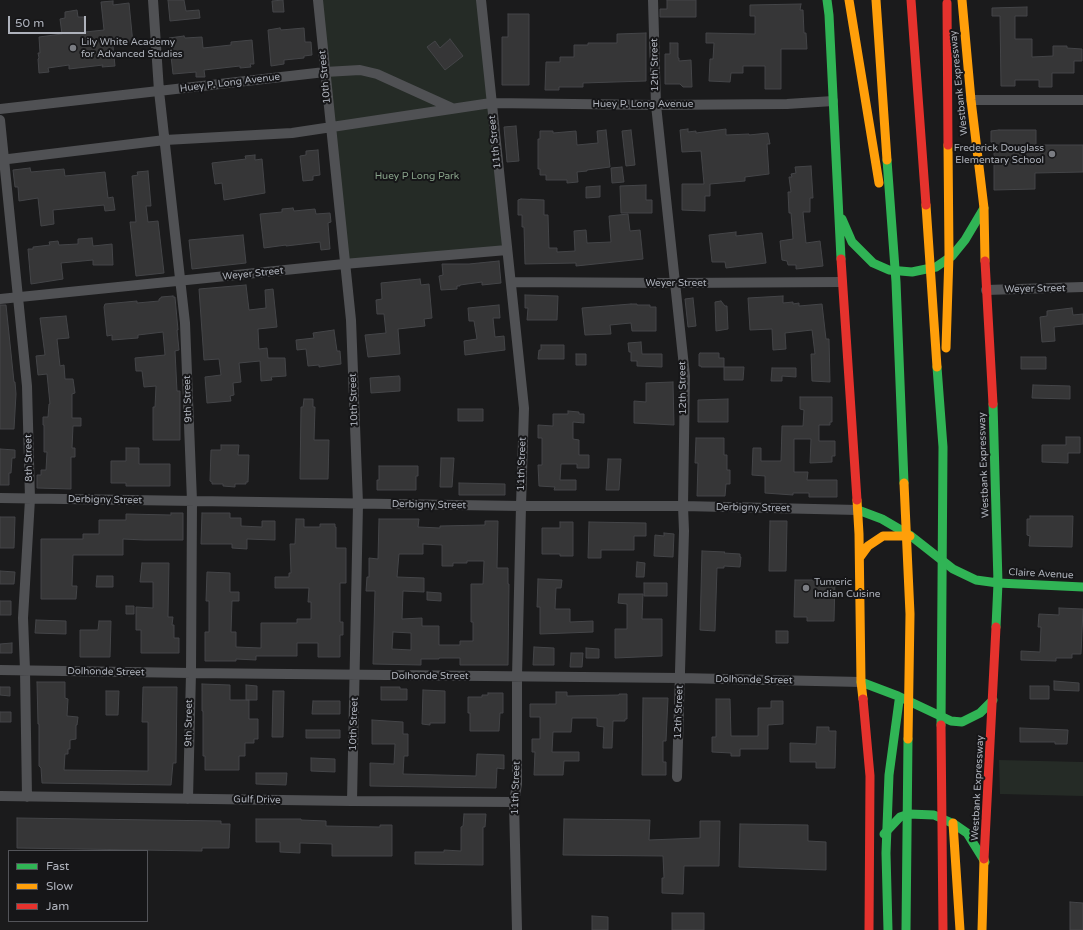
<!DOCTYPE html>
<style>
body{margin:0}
#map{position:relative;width:1083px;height:930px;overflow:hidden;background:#1b1b1c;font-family:"Varela Round",sans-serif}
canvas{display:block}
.legend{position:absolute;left:8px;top:850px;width:140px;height:72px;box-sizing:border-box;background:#161618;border:1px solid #535459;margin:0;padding:5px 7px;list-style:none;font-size:12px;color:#aeb2bb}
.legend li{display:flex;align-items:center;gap:8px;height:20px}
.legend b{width:20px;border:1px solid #535459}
.scale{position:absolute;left:8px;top:16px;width:78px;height:18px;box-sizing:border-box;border:2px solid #aeb2bb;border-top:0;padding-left:5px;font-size:12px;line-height:14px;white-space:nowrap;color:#aeb2bb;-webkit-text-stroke:3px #161618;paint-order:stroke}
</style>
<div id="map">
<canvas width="1083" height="930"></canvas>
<ul class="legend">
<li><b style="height:5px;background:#30b455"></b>Fast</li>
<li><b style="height:5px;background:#ff9f0a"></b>Slow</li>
<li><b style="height:5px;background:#e5322d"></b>Jam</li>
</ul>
<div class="scale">50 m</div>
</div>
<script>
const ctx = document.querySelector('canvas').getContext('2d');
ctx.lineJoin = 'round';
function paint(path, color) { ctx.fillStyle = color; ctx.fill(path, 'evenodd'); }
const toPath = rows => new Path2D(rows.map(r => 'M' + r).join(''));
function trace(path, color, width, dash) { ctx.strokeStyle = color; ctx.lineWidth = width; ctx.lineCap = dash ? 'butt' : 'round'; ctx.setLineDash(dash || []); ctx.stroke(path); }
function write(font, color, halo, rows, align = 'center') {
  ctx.font = font + ' "Varela Round",sans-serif'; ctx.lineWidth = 4; ctx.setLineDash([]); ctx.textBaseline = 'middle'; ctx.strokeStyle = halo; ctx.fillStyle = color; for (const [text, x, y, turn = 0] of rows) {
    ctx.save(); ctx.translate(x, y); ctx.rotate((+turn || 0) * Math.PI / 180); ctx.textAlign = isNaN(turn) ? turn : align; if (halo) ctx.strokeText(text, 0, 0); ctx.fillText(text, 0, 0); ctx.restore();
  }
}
paint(toPath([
 [318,0,481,0,507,250,344,264],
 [999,760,1083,762,1083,796,1000,794]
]), '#252b26');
const building = toPath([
 [168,0,184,0,186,11,199,10,200,18,170,21,168,0],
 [283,0,284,12,273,12,272,1,283,0],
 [667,0,696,0,696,17,660,17,660,9,667,9,667,0],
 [113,1,113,5,129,3,133,44,113,46,115,66,102,67,103,65,69,69,69,65,48,68,49,72,39,73,38,59,39,58,38,53,40,53,39,37,62,34,60,19,65,18,65,12,77,10,78,17,84,17,85,32,104,30,101,2,113,1],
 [801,4,800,10,803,10,804,33,806,33,807,49,781,49,781,89,765,89,765,66,743,66,743,73,731,73,730,82,709,81,710,59,713,59,714,43,706,43,706,33,755,34,755,16,750,16,750,5,801,4],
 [1027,7,1027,16,1015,16,1015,39,1032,39,1032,57,1053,56,1053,46,1067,46,1067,48,1082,49,1082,61,1074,61,1074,73,1052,73,1052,87,1039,87,1039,80,1015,80,1015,86,1001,86,1000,16,992,16,992,8,1027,7],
 [508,14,529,14,529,85,502,85,502,37,508,37,508,14],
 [280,28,281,30,304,28,305,42,311,42,312,55,304,56,304,58,284,60,284,64,271,66,268,30,280,28],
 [646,33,646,81,583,83,583,87,559,87,559,90,545,90,546,62,560,62,560,57,574,57,574,45,588,45,588,43,617,43,617,34,646,33],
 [184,36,185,38,202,37,203,48,231,45,231,42,252,40,254,64,250,64,251,67,240,68,240,66,204,70,205,77,196,77,196,72,173,74,169,38,184,36],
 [450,39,463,56,445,70,427,47,435,41,440,48,450,39],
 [670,43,678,43,678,58,679,58,679,61,691,60,692,87,683,87,680,84,665,84,665,54,670,54,670,43],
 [516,126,519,161,507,162,504,127,516,126],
 [688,129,688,132,696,131,696,133,726,129,726,135,749,134,749,135,768,133,770,144,767,144,769,174,745,177,745,181,710,184,710,196,705,196,705,211,682,210,682,184,704,184,701,151,682,152,680,130,688,129],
 [606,130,610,167,587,170,587,171,577,172,578,182,567,183,567,180,546,180,546,175,540,175,540,169,538,169,538,139,540,139,540,131,553,131,553,133,576,131,577,145,598,143,597,131,606,130],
 [631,130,635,165,626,166,622,131,631,130],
 [999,130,1036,130,1036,145,1083,145,1083,172,1035,173,1035,189,994,190,994,142,991,142,991,131,999,130],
 [318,150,320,175,313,176,313,180,303,181,300,156,306,155,306,151,318,150],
 [255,155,255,160,262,159,265,193,224,200,222,183,215,184,212,163,246,159,245,156,255,155],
 [811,166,813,198,810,198,810,212,803,212,806,243,820,241,823,266,796,269,796,265,788,265,787,261,782,260,780,241,793,239,791,213,789,213,788,192,791,192,789,177,792,177,791,174,796,173,795,167,811,166],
 [622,167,624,182,612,183,611,168,622,167],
 [30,168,31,172,64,169,65,176,105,172,108,198,113,197,115,210,105,211,104,205,53,210,54,224,41,226,38,198,19,201,18,187,15,187,13,170,30,168],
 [148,171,151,206,146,206,148,222,158,221,164,273,136,276,130,222,136,222,132,176,138,175,137,172,148,171],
 [646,185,646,200,652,200,652,213,621,213,620,186,646,185],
 [600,186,600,197,586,198,586,187,600,186],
 [521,199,544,200,544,215,548,215,549,248,557,248,557,252,575,251,574,231,586,230,587,243,611,242,609,216,628,214,630,231,640,230,643,259,576,266,576,263,525,264,524,227,522,227,522,215,518,215,518,200,521,199],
 [293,208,294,211,315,209,316,214,330,213,331,222,328,223,330,249,321,250,320,242,286,246,286,245,264,248,260,214,282,212,282,209,293,208],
 [736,232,736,236,762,233,766,263,726,268,725,262,712,262,709,235,736,232],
 [243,235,246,263,192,269,189,240,243,235],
 [92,238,93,246,112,244,113,265,93,265,93,260,61,263,63,279,31,284,28,249,33,249,33,247,50,245,49,242,58,241,59,245,78,244,78,239,92,238],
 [499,261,501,283,482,285,482,282,460,285,460,286,457,286,457,289,441,290,439,276,443,275,442,264,469,264,499,261],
 [420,279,421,285,429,284,432,318,424,319,425,326,398,329,400,354,368,357,365,335,386,333,384,314,377,314,376,300,382,299,381,283,420,279],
 [246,285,249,310,266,308,265,290,273,289,277,327,258,329,259,349,267,348,268,358,285,358,286,376,271,377,272,380,261,381,260,361,239,363,241,382,233,383,234,395,230,396,231,401,207,403,205,377,221,375,219,359,204,360,199,289,246,285],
 [525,295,558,296,557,320,527,320,528,308,525,308,525,295],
 [173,296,173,297,175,297,178,330,177,330,179,350,175,351,177,391,180,391,180,440,153,440,153,407,155,407,156,386,144,387,142,371,136,371,135,358,165,355,163,332,138,335,138,338,112,340,112,335,107,336,104,307,105,304,137,301,137,303,159,301,159,299,161,298,161,297,173,296],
 [783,296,783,303,793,302,793,304,799,303,799,306,822,304,826,339,829,339,830,382,812,381,811,354,815,354,812,330,785,333,786,349,773,350,772,329,750,330,748,298,783,296],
 [693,298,696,326,688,327,685,299,693,298],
 [721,301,725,306,727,306,728,329,716,331,715,302,721,301],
 [631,304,637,304,637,305,650,305,650,307,656,307,656,331,632,331,631,323,610,325,611,334,585,335,582,308,631,304],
 [0,305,6,305,14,382,15,382,16,394,14,429,0,429,0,305],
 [499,305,500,318,493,318,495,337,504,336,505,350,465,355,464,341,477,339,474,321,469,321,468,308,499,305],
 [1072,308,1073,315,1083,314,1083,324,1054,327,1055,341,1042,342,1040,317,1047,316,1047,311,1072,308],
 [66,316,69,338,57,339,60,366,64,365,65,379,73,379,75,393,72,394,72,418,81,418,81,426,73,426,72,448,75,448,75,457,71,457,71,489,37,488,37,475,41,475,41,470,46,470,47,452,44,452,44,425,43,425,43,417,48,417,49,404,50,404,47,374,38,375,36,356,45,355,40,318,66,316],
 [334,330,337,351,340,351,341,364,319,367,319,365,308,366,306,349,297,350,296,340,314,338,313,333,334,330],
 [641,342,642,354,662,354,662,367,637,366,637,361,631,361,631,352,629,352,628,343,641,342],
 [541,345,564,345,564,359,538,359,539,350,541,350,541,345],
 [700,353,719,353,719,358,724,358,724,367,744,367,743,380,724,380,724,367,701,367,701,366,699,366,699,354,700,353],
 [576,354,586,354,586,365,576,365,576,354],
 [1021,357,1046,357,1046,369,1021,369,1021,357],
 [772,368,796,368,796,377,782,376,782,381,771,381,772,368],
 [399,376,400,378,400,391,371,393,370,378,399,376],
 [673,382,674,425,634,423,634,401,646,402,646,383,673,382],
 [1033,385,1070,386,1070,399,1032,398,1033,385],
 [800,397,832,397,832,422,830,422,830,425,819,425,819,441,835,441,835,456,832,456,832,462,810,463,811,439,794,439,794,472,808,472,807,480,837,480,837,497,809,497,809,493,793,493,793,495,765,493,765,476,752,475,753,448,761,448,761,461,781,461,782,426,803,426,804,410,800,409,800,397],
 [304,399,313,399,313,407,315,407,314,440,329,440,328,479,300,479,301,407,303,407,304,399],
 [728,399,728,422,698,422,698,400,728,399],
 [458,409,483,409,483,421,458,421,458,409],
 [568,411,579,412,579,414,584,414,584,423,573,422,573,439,579,440,579,455,589,455,589,468,577,468,577,464,561,464,560,480,576,480,576,490,554,490,555,487,539,486,538,465,542,465,542,438,538,438,538,425,553,426,553,414,568,414,568,411],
 [1066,437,1080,437,1080,453,1068,453,1068,463,1042,462,1042,445,1066,445,1066,437],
 [696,438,724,438,724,455,727,455,727,470,730,470,730,484,726,484,725,496,697,496,698,463,695,463,696,438],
 [221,445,239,445,238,455,249,455,248,482,246,482,246,484,235,484,235,487,223,486,223,484,212,484,212,482,210,481,211,450,221,450,221,445],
 [126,448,139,448,139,464,170,464,170,486,126,486,126,483,111,483,111,461,126,461,126,448],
 [0,449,15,450,15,458,12,458,11,473,9,473,9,485,0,485,0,449],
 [441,458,454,458,452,487,440,487,441,458],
 [608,459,621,459,619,490,606,490,608,459],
 [379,466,418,466,418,476,416,476,416,490,377,490,377,480,379,480,379,466],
 [459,483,505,484,505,495,459,495,459,483],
 [171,513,183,513,183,540,144,540,123,539,123,555,73,555,72,586,77,586,76,599,41,599,41,539,83,539,83,534,99,534,99,520,126,520,126,514,171,515,171,513],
 [202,513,230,513,230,518,241,518,241,526,262,527,262,521,275,521,275,540,247,539,247,549,232,548,232,544,201,544,202,513],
 [1030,516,1073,516,1072,547,1029,546,1030,536,1027,535,1027,519,1030,519,1030,516],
 [0,517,15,517,14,548,0,548,0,517],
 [296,519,304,519,304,527,320,527,320,524,335,524,335,527,336,527,336,548,346,548,346,583,340,583,340,622,343,622,343,635,340,635,340,657,318,657,318,643,297,643,297,656,256,656,256,660,236,659,236,661,205,661,205,632,209,632,209,601,206,601,207,572,230,573,230,592,239,592,239,601,232,601,231,632,236,632,236,647,261,648,261,623,297,623,297,619,311,619,311,602,308,602,309,588,275,588,275,577,289,577,289,573,291,573,290,544,295,544,296,519],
 [379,519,419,519,418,527,440,528,440,526,485,525,485,521,498,521,497,568,508,568,508,584,509,584,508,665,460,665,460,658,439,658,439,659,421,659,421,665,373,664,375,591,366,591,367,577,369,577,369,558,378,559,379,519],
 [423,544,442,545,442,566,453,566,453,563,467,563,467,561,484,561,483,584,471,584,471,622,473,622,473,641,460,641,460,645,439,645,439,626,422,626,422,618,402,619,403,591,424,592,424,578,397,577,399,554,423,554,423,544],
 [393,632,411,633,411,650,392,649,393,632],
 [770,521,787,521,786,571,769,571,770,521],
 [560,522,573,522,573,556,560,556,560,554,542,554,542,528,560,528,560,522],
 [589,522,646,523,646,536,634,536,634,550,601,550,601,558,588,558,589,522],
 [664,533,674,534,673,557,654,556,655,535,664,536,664,533],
 [702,551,725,552,724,553,740,554,740,557,741,557,740,567,724,566,724,568,717,568,715,631,700,630,702,551],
 [637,562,645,563,644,577,636,577,637,562],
 [142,563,169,563,168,617,173,617,172,625,174,625,174,638,179,638,179,653,141,653,141,630,136,630,136,607,153,608,153,582,140,582,142,563],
 [0,571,15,572,14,584,0,584,0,571],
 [97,576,113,576,113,587,96,587,97,576],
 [538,579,562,580,561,588,556,588,555,609,570,609,570,622,593,621,593,632,540,634,540,607,537,607,538,579],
 [795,580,835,580,834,621,807,621,807,617,794,617,795,580],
 [644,583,667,583,667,596,644,596,644,583],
 [427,592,441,593,441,601,427,600,427,592],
 [619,594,643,594,642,619,662,619,662,656,615,658,615,629,627,629,627,604,618,603,619,594],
 [0,601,11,601,11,615,0,615,0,601],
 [126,606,134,606,134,614,126,614,126,606],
 [1059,608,1083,609,1081,654,1072,654,1072,658,1056,658,1056,661,1021,660,1021,651,1040,652,1041,627,1038,627,1039,614,1059,615,1059,608],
 [36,620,66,621,66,634,35,633,36,620],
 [99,621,111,621,110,657,80,657,80,630,98,630,99,621],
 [776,631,788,631,788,643,776,643,776,631],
 [12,643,12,653,0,653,0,644,12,643],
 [534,647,554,648,554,665,533,665,534,647],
 [586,648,599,649,599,658,586,658,586,648],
 [571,653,583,653,582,667,570,667,571,653],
 [1054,681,1079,683,1079,691,1054,690,1054,681],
 [37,682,65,682,65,698,68,699,67,716,78,717,77,725,76,725,76,739,70,740,70,749,68,749,68,754,65,754,64,770,148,771,148,722,142,722,143,687,177,687,176,763,173,763,171,785,42,783,41,768,39,766,39,724,38,724,37,682],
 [202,684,230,685,230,700,249,700,249,719,258,719,258,739,254,739,254,743,245,743,245,756,239,756,239,770,205,770,205,756,203,756,203,711,202,711,202,684],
 [246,685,257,686,257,700,246,700,246,685],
 [1030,686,1049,686,1049,699,1030,699,1030,686],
 [0,687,10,687,10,696,0,695,0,687],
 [381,687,400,687,400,689,407,689,407,700,381,700,381,687],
 [423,690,445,691,445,723,430,723,430,725,422,724,423,690],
 [106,691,119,691,118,715,106,715,106,691],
 [273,691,284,691,283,737,272,737,273,691],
 [556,692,567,692,567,696,619,695,619,694,627,694,627,719,625,719,625,721,613,721,612,748,603,748,604,727,597,726,597,718,572,718,571,732,553,732,552,752,579,752,579,761,564,761,563,775,534,775,535,752,532,752,532,739,540,739,540,717,530,717,530,704,556,704,556,692],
 [488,693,503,693,503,713,500,713,499,731,470,731,470,713,468,713,468,697,482,697,482,695,488,695,488,693],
 [643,698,668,698,666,741,663,741,663,762,666,762,666,775,642,775,643,698],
 [716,699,730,699,731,736,758,736,758,708,771,708,771,701,783,701,783,724,768,725,768,749,740,749,740,756,731,756,731,753,712,752,712,737,716,737,716,699],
 [313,701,340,701,340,714,312,714,313,701],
 [0,712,11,712,11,722,0,722,0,712],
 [372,720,403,722,403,734,408,734,408,756,404,756,403,774,476,776,477,754,504,755,504,769,497,768,496,788,370,786,370,763,394,764,395,744,372,744,372,720],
 [817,727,829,727,829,731,836,731,835,768,816,768,816,762,790,762,790,743,816,744,817,727],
 [1020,728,1068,730,1067,744,1055,744,1055,742,1020,742,1020,728],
 [306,730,340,730,340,738,306,738,306,730],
 [311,758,335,759,335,772,311,771,311,758],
 [256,773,287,773,286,785,256,784,256,773],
 [464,814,486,814,485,827,483,827,483,865,415,864,415,852,444,852,444,850,461,851,461,827,463,826,464,814],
 [17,818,221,821,221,824,230,824,229,848,202,848,202,851,17,848,17,818],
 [256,819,301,819,301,820,326,821,326,826,380,827,380,825,392,825,392,856,332,856,332,844,300,843,300,853,280,852,280,842,256,842,256,819],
 [564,819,650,820,649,840,700,838,700,821,720,821,719,866,684,866,683,894,662,893,662,878,664,878,663,856,563,855,564,819],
 [740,824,808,825,808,841,826,842,826,870,739,867,740,824],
 [1070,902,1083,903,1083,930,1070,930,1070,902],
 [672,913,704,913,704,930,672,930,672,913],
 [592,916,608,917,608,930,592,930,592,916]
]);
paint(building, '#363637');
trace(building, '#444548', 1);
trace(toPath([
 [153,0,159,91,185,323,192,501,191,673,188,799],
 [318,0,351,320,358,504,352,801],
 [481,0,524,408,521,506,517,676,517,784,514,802,517,930],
 [653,0,656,105,685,376,683,506,684,531,677,777],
 [971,100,1083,100],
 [0,109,325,72,360,70,377,74,452,108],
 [0,120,27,386,30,499,23,618,25,670,27,797],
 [0,160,165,140,292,133,491,103,656,105,787,104,833,101],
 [511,282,674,283,842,282],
 [986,290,1083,287],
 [0,299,344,264,507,250],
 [0,498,521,506,683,506,858,510],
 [0,670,191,673,680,678,861,682],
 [0,796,352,801,514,802]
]), '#505154', 10);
trace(toPath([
 [827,0,829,15,841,259],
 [842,219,852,242,873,263,889,270,912,272,936,267,952,256,965,240,984,208],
 [993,404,998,583,996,627],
 [858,510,882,519,911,536,953,569,976,580,998,583,1083,587],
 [861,682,898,696,951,721,962,722,980,713,993,700],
 [884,834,900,817,909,814,934,815,954,824,967,833,985,862]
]), '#30b455', 9);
trace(toPath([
 [962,0,971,100,984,208,985,261],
 [857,500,859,534,861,682,863,699],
 [860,557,868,546,883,536,910,536],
 [982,930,984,859]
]), '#ff9f0a', 9);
trace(toPath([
 [841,259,857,500],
 [985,261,993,404],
 [863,699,870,776,869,930],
 [984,859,996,627]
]), '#e5322d', 9);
trace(toPath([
 [887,160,896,282,904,483],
 [937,367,943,447,941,725],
 [888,930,886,853,889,775,899,701],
 [906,930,908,739]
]), '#30b455', 9);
trace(toPath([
 [849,0,879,183],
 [876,0,887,160],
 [926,205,937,367],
 [946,348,949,255,948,145],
 [904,483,910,614,908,739],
 [953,823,960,930]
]), '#ff9f0a', 9);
trace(toPath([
 [911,0,926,205],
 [947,3,948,145],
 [941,725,943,930]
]), '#e5322d', 9);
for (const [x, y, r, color] of [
 [73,48,4,"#7b7d83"],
 [1052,154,4,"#7b7d83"],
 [806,588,4,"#7b7d83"]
]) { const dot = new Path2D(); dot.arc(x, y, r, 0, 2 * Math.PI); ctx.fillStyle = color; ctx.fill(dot); trace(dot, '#161618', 1.5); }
write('10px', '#aeb2bb', '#161618', [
 ["Lily White Academy",81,42],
 ["for Advanced Studies",81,54],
 ["Frederick Douglass",1044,148,"right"],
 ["Elementary School",1044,160,"right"],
 ["Tumeric",814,582],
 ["Indian Cuisine",814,594]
], 'left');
write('10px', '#aeb2bb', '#161618', [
 ["12th Street",655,65,-91],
 ["10th Street",325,77,-95],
 ["Huey P. Long Avenue",230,83,-7],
 ["Westbank Expressway",959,83,-96],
 ["Huey P. Long Avenue",643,104],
 ["11th Street",495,142,-96],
 ["Weyer Street",253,274,-6],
 ["Weyer Street",676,283],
 ["Weyer Street",1035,289,-1],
 ["12th Street",683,388,-91],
 ["9th Street",188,399,-92],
 ["10th Street",354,400,-92],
 ["8th Street",29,458,-91],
 ["11th Street",522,464,-88],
 ["Westbank Expressway",984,465,-92],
 ["Derbigny Street",105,500,1],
 ["Derbigny Street",429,505,1],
 ["Derbigny Street",753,508,1],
 ["Claire Avenue",1041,574,3],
 ["Dolhonde Street",106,672,1],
 ["Dolhonde Street",430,676],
 ["Dolhonde Street",754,680,1],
 ["12th Street",679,712,-88],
 ["9th Street",189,723,-89],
 ["10th Street",354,724,-88],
 ["11th Street",516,788,-88],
 ["Westbank Expressway",978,788,-87],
 ["Gulf Drive",257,800,1]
]);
write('10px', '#88a38a', '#161618', [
 ["Huey P Long Park",417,176]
]);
</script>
